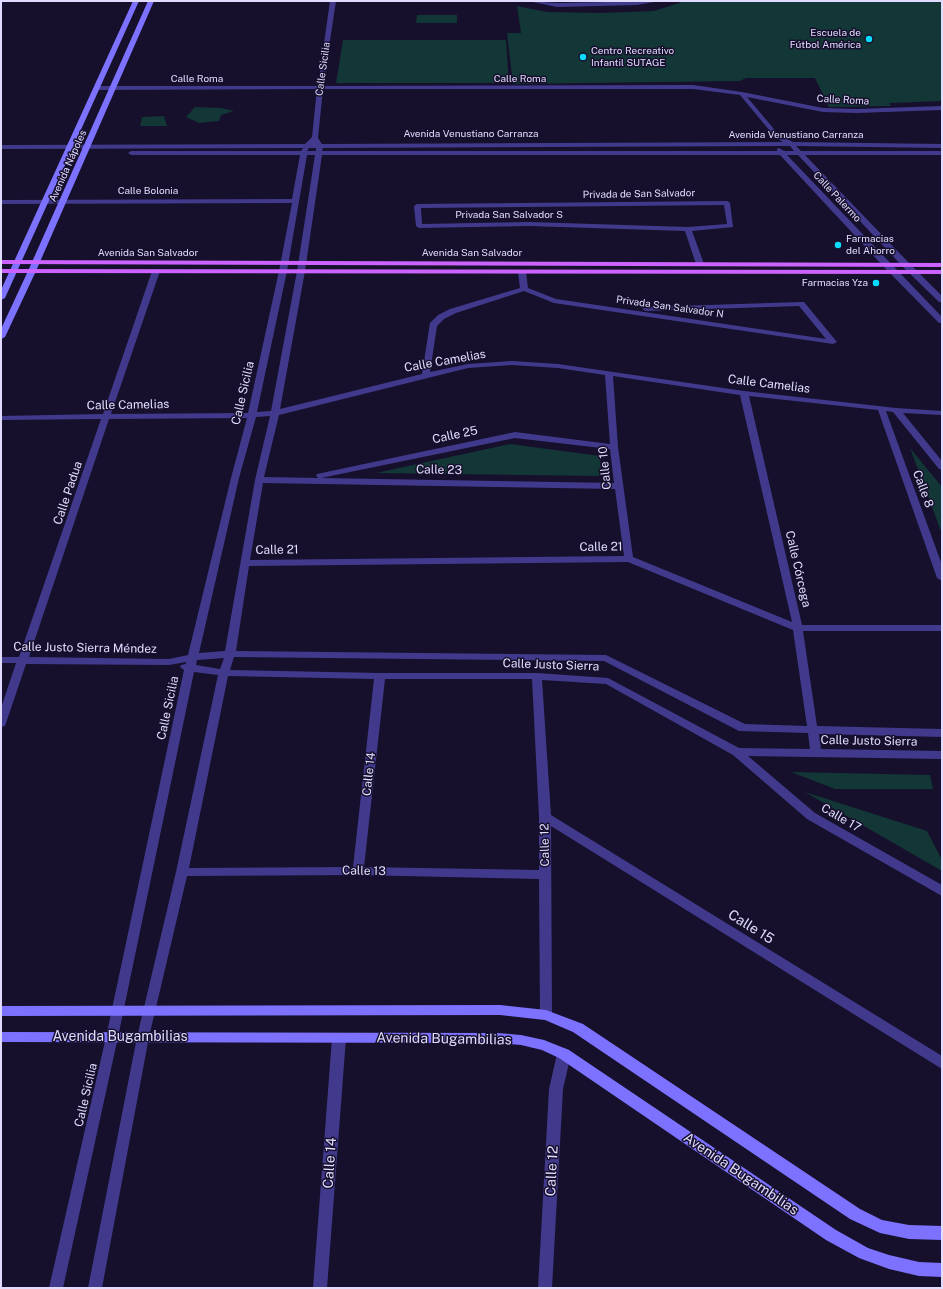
<!DOCTYPE html>
<meta charset="utf-8">
<style>
body{margin:0}
#map{position:relative;width:943px;height:1289px;overflow:hidden;background:#16102c;font-family:"Public Sans",sans-serif}
canvas{display:block}
.frame{position:absolute;inset:0;border:2px solid #e1dbff;pointer-events:none}
</style>
<div id="map">
<canvas width="943" height="1289"></canvas>
<div class="frame"></div>
</div>
<script>
const ctx = document.querySelector('canvas').getContext('2d');
ctx.lineJoin = 'round';
function paint(path, color) { ctx.fillStyle = color; ctx.fill(path, 'evenodd'); }
const toPath = rows => new Path2D(rows.map(r => 'M' + r).join(''));
function trace(path, color, width, dash) { ctx.strokeStyle = color; ctx.lineWidth = width; ctx.lineCap = dash ? 'butt' : 'round'; ctx.setLineDash(dash || []); ctx.stroke(path); }
function write(font, color, halo, rows, align = 'center') {
  ctx.font = font + ' "Public Sans",sans-serif'; ctx.lineWidth = 3; ctx.setLineDash([]); ctx.textBaseline = 'middle'; ctx.strokeStyle = halo; ctx.fillStyle = color; for (const [text, x, y, turn = 0] of rows) {
    ctx.save(); ctx.translate(x, y); ctx.rotate((+turn || 0) * Math.PI / 180); ctx.textAlign = isNaN(turn) ? turn : align; if (halo) ctx.strokeText(text, 0, 0); ctx.fillText(text, 0, 0); ctx.restore();
  }
}
paint(toPath([
 [685,1,942,1,942,101,889,103,891,106,829,107,815,78,746,78,740,81,513,84,507,33,521,33,517,6,547,12,601,13,654,11],
 [417,15,457,15,457,23,416,23],
 [343,40,506,40,509,83,336,83],
 [195,107,221,108,234,111,221,115,219,121,199,123,186,117],
 [164,116,167,126,140,126,142,117],
 [510,444,600,456,601,476,376,473],
 [910,448,942,487,942,534],
 [791,772,930,775,933,789,835,789],
 [805,792,927,831,942,860,942,871]
]), '#133636');
paint(toPath([
 [330,1,336,1,323,86,693,85,742,92,823,108,857,109,942,106,942,110,857,113,823,112,747,97,779,135,793,142,942,144,942,148,796,146,801,151,942,151,942,155,805,155,909,263,942,296,942,302,939,302,903,267,798,155,787,155,942,317,942,323,939,323,883,266,780,155,322,155,305,271,280,409,422,374,430,323,438,315,450,309,520,288,518,272,522,270,526,272,528,288,556,299,826,339,799,306,646,311,642,309,646,307,801,302,804,302,837,342,833,344,554,303,524,291,456,313,444,319,437,326,430,372,468,364,512,361,558,364,744,391,896,408,942,411,942,415,903,413,942,461,942,470,939,469,893,412,886,411,942,565,942,581,937,578,878,410,749,396,802,625,942,625,942,631,803,631,817,726,942,729,942,737,819,734,821,749,942,751,942,759,748,756,815,813,942,885,942,896,807,819,733,755,606,684,542,680,551,815,942,1056,942,1069,551,826,552,1015,551,1019,546,1020,541,1019,540,1015,539,879,358,875,187,876,149,1037,102,1288,88,1288,137,1037,176,872,218,675,194,672,118,1037,63,1288,49,1288,106,1037,184,670,180,667,181,665,186,664,186,662,169,665,26,664,6,723,5,726,1,727,1,708,16,663,1,663,1,657,19,657,101,419,1,420,1,416,103,414,152,271,156,269,160,271,111,414,248,413,279,271,292,203,1,204,1,200,292,199,300,155,131,155,128,153,131,151,301,151,303,148,1,149,1,145,305,144,312,137,317,89,97,90,94,88,97,86,318,86,330,1],
 [323,89,693,89,740,95,775,137,783,142,322,144,318,138,323,89],
 [774,146,790,146,794,151,784,151,779,148,777,149,777,151,322,151,323,148,774,146],
 [309,148,316,148,316,151,307,151,309,148],
 [307,155,315,155,297,271,271,411,257,412,287,271,307,155],
 [512,365,558,368,605,375,610,444,515,432,317,474,316,476,319,478,264,477,279,415,468,368,512,365],
 [613,376,740,395,792,622,633,557,618,447,613,376],
 [270,416,255,480,225,651,199,653,239,478,256,417,270,416],
 [247,418,231,478,188,655,169,659,29,657,109,419,247,418],
 [515,438,610,449,614,483,321,478,515,438],
 [263,483,615,489,624,556,250,560,263,483],
 [628,562,793,630,807,726,745,724,606,655,236,651,249,566,628,562],
 [234,657,604,661,739,731,808,733,810,749,739,748,608,678,537,673,380,673,230,670,234,657],
 [224,658,220,669,196,665,197,660,224,658],
 [228,676,374,679,353,867,189,868,228,676],
 [385,679,532,679,539,817,539,870,364,867,385,679],
 [528,1,557,3,660,1,637,5,557,7,528,1],
 [727,201,730,203,733,227,692,231,704,264,700,266,696,264,685,231,529,226,419,228,416,226,414,206,417,204,727,201],
 [724,205,727,224,688,227,529,222,422,224,421,208,724,205],
 [339,1033,344,1034,346,1038,327,1288,313,1288,332,1038,334,1034,339,1033],
 [564,1048,569,1050,571,1054,563,1089,552,1288,538,1288,549,1089,557,1054,559,1050,564,1048]
]), '#413a8c');
paint(toPath([
 [133,1,139,1,5,298,1,300,1,290,133,1],
 [148,1,154,1,36,271,5,337,1,339,1,329,28,271,148,1],
 [500,1005,546,1010,583,1024,860,1209,882,1220,909,1225,942,1226,942,1240,909,1239,880,1233,850,1219,573,1032,545,1020,500,1015,1,1016,1,1006,500,1005],
 [1,1032,498,1033,521,1035,544,1040,569,1050,836,1230,868,1248,889,1255,919,1262,942,1263,942,1277,919,1276,889,1269,859,1258,826,1240,559,1058,542,1050,521,1045,498,1043,1,1042,1,1032]
]), '#7c72ff');
paint(toPath([
 [1,260,942,263,942,267,1,264,1,260],
 [1,269,942,270,942,274,1,273,1,269]
]), '#cc62ff');
for (const [x, y, r, color] of [
 [869,39,4,"#07dbff"],
 [583,57,4,"#07dbff"],
 [838,245,4,"#07dbff"],
 [876,283,4,"#07dbff"]
]) { const dot = new Path2D(); dot.arc(x, y, r, 0, 2 * Math.PI); ctx.fillStyle = color; ctx.fill(dot); trace(dot, '#16102c', 1.5); }
write('10px', '#e1dbff', '#16102c', [
 ["Escuela de",861,33],
 ["Fútbol América",861,45],
 ["Centro Recreativo",591,51,"left"],
 ["Infantil SUTAGE",591,63,"left"],
 ["Farmacias",846,239,"left"],
 ["del Ahorro",846,251,"left"],
 ["Farmacias Yza",868,283]
], 'right');
write('10px', '#e1dbff', '#16102c', [
 ["Calle Sicilia",323,69,-82],
 ["Calle Roma",197,79],
 ["Calle Roma",520,79],
 ["Calle Roma",843,100,3],
 ["Avenida Venustiano Carranza",471,134],
 ["Avenida Venustiano Carranza",796,135],
 ["Avenida Nápoles",68,166,-66],
 ["Calle Bolonia",148,191],
 ["Privada de San Salvador",639,194,-1],
 ["Calle Palermo",837,197,47],
 ["Privada San Salvador S",509,215],
 ["Avenida San Salvador",148,253],
 ["Avenida San Salvador",472,253],
 ["Privada San Salvador N",670,307,8]
]);
write('12px', '#e1dbff', '#16102c', [
 ["Calle Camelias",445,361,-10],
 ["Calle Camelias",769,384,7],
 ["Calle Sicilia",243,393,-77],
 ["Calle Camelias",128,405,-1],
 ["Calle 25",455,435,-12],
 ["Calle 10",605,468,-96],
 ["Calle 23",439,470,1],
 ["Calle 8",923,489,70],
 ["Calle Padua",68,493,-71],
 ["Calle 21",601,547,-1],
 ["Calle 21",277,550,-1],
 ["Calle Córcega",798,569,77],
 ["Calle Justo Sierra Méndez",85,648,1],
 ["Calle Justo Sierra",551,665,2],
 ["Calle Sicilia",168,708,-78],
 ["Calle Justo Sierra",869,741,1],
 ["Calle 14",369,774,-84],
 ["Calle 17",841,818,30],
 ["Calle 12",545,845,-91],
 ["Calle 13",364,871,1],
 ["Calle Sicilia",86,1095,-77]
]);
write('14px', '#e1dbff', '#16102c', [
 ["Calle 15",751,927,32],
 ["Avenida Bugambilias",120,1037],
 ["Avenida Bugambilias",444,1039,1],
 ["Calle 14",330,1163,-86],
 ["Calle 12",552,1171,-87],
 ["Avenida Bugambilias",741,1174,34]
]);
</script>
